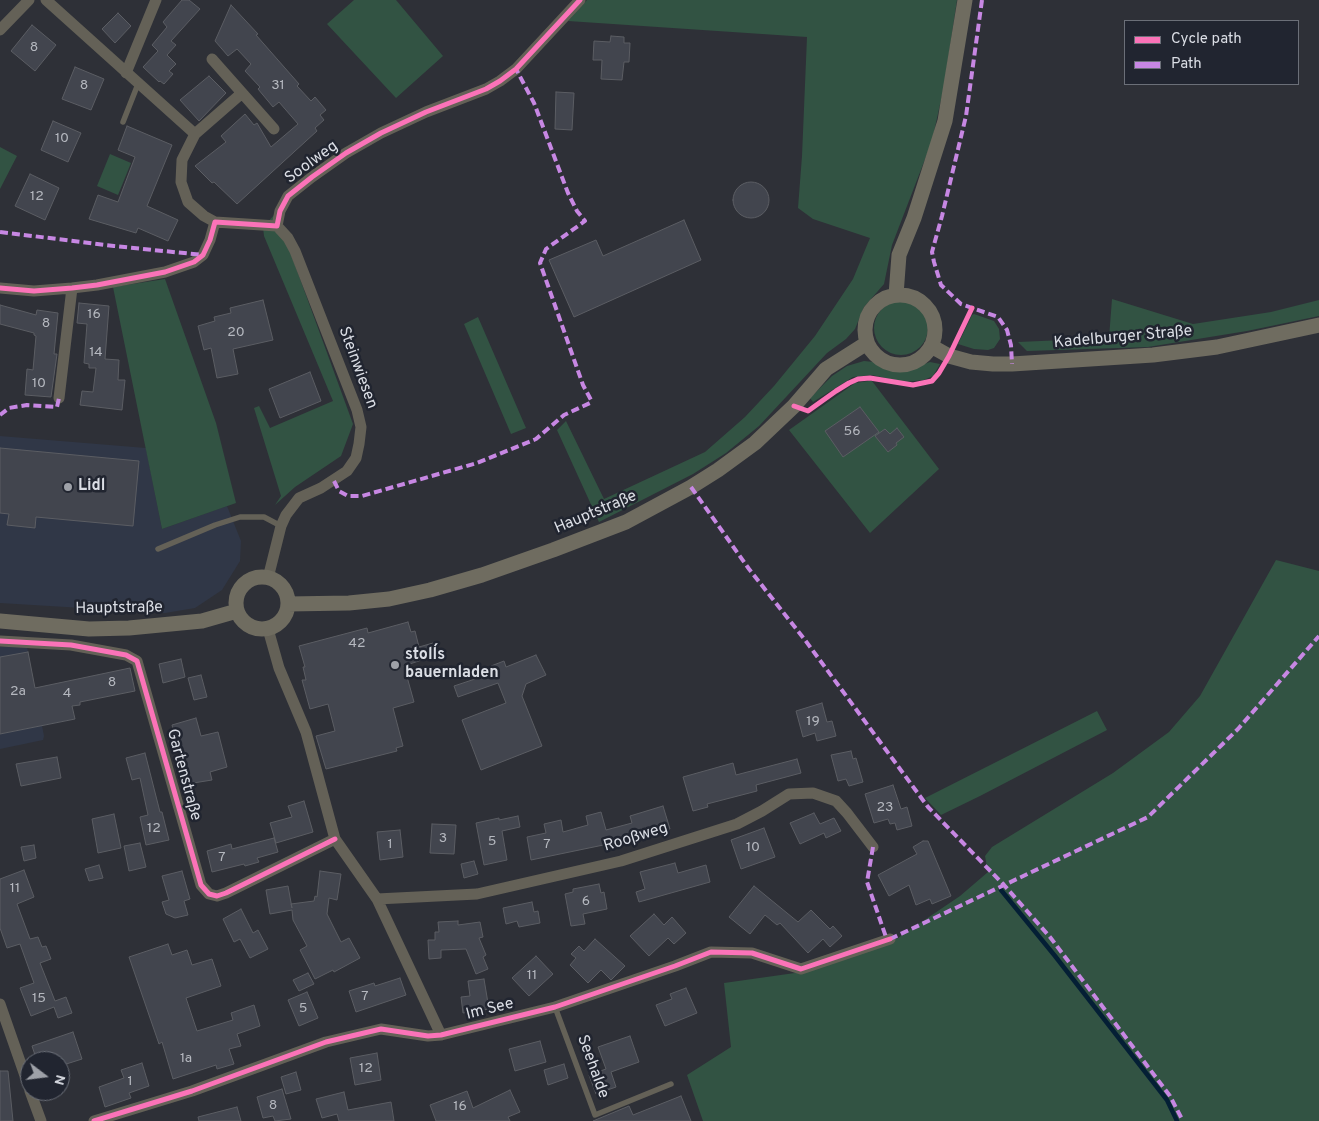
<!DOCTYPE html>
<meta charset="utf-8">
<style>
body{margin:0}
#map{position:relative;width:1319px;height:1121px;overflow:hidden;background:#2e3037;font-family:Overpass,sans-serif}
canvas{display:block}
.legend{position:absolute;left:1124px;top:20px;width:175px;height:65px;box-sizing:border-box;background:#212530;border:1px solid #6b6f78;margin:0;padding:6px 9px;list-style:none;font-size:15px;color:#dbdee5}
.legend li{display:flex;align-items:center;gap:10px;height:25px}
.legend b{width:25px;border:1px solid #6b6f78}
.north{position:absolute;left:20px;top:1051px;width:50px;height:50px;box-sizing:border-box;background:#212530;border:1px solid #6b6f78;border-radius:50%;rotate:105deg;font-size:14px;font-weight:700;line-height:20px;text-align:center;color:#dbdee5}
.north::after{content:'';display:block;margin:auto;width:18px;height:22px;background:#9ea1a8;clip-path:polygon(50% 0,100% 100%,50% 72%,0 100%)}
</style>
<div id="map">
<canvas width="1319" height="1121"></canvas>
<ul class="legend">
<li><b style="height:6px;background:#fb73b8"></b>Cycle path</li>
<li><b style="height:6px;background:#c787e3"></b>Path</li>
</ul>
<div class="north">N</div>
</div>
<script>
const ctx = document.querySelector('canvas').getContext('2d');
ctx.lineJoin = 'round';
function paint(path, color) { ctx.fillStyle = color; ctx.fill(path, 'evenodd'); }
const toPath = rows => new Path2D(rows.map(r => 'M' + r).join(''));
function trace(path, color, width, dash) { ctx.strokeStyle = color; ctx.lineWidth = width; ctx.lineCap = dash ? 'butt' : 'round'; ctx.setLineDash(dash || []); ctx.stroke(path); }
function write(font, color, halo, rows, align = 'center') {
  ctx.font = font + ' Overpass,sans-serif'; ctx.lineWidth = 5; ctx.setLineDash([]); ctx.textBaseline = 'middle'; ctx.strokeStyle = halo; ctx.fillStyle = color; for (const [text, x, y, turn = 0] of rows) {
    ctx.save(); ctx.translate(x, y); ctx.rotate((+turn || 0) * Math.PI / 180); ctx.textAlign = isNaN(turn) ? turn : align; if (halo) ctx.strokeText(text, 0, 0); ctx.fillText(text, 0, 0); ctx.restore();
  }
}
paint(toPath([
 [0,436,146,448,162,529,227,506,241,541,240,561,222,590,195,608,165,613,0,603],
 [0,647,27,647,44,736,43,740,0,749]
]), '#303747');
paint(toPath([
 [354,0,396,0,443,56,396,98,327,24],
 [587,0,957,0,944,86,932,141,892,245,884,284,864,307,855,329,846,339,827,353,759,426,726,453,693,474,599,522,557,430,566,421,604,499,705,452,745,417,774,386,815,336,853,279,870,238,813,219,798,208,802,156,807,37,568,21],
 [0,147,17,156,0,189],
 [110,154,131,163,118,195,97,186],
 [276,213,353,424,341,456,295,487,275,505,281,496,254,408,259,406,270,428,333,401,264,236,263,227],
 [165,279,216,423,236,503,162,529,113,287],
 [1112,299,1193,324,1271,312,1319,300,1319,316,1247,331,1148,347,1027,351,1018,342,1109,338],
 '874 328a27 27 0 1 1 54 0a27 27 0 1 1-54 0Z',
 [974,314,994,321,999,329,1000,339,994,348,988,350,974,349,958,344,972,315],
 [478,317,526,428,511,434,464,324],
 [864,361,874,362,891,368,901,370,913,368,930,362,940,364,933,376,924,380,904,382,872,375,853,377,813,402,810,398,832,376,847,366],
 [869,381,872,381,939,469,870,533,789,430,855,383],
 [1276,560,1319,571,1319,1121,703,1121,687,1075,731,1047,724,983,802,972,898,938,960,896,988,872,985,856,992,847,1113,773,1169,732,1200,696],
 [1097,711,1107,730,980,796,941,815,925,798]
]), '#325343');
trace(toPath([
 [1001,890,1055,956,1167,1100,1177,1121]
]), '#041f35', 4.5);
const building = toPath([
 [182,0,189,0,200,9,171,41,176,45,167,55,176,64,169,71,173,74,164,84,160,81,159,82,143,67,158,51,152,45,167,27,163,22,182,0],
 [231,5,258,34,256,35,299,84,297,86,311,101,315,97,326,110,320,115,324,120,315,128,317,131,237,204,214,182,212,183,195,166,226,142,221,136,245,114,254,125,257,123,271,147,298,124,279,102,273,107,258,89,260,87,245,71,251,64,237,49,228,56,215,41,231,5],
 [118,13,131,26,115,43,102,29,118,13],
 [32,25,56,45,35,71,11,51,32,25],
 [611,36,624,37,624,43,630,43,629,62,624,62,622,80,601,79,602,60,593,60,594,41,610,42,611,36],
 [75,67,104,79,91,110,62,99,75,67],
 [209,76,226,93,199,121,180,100,209,76],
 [556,92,574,93,572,130,555,129,556,92],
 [53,121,81,133,68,162,41,150,53,121],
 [127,126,172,145,147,206,178,220,168,241,138,228,136,233,89,219,98,195,118,202,135,157,118,150,127,126],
 [30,174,59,188,45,220,15,206,30,174],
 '733 200a18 18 0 1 1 36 0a18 18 0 1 1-36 0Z',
 [684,220,701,260,574,317,549,260,596,240,603,256,684,220],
 [263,300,273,340,233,349,238,374,217,378,211,348,204,350,198,326,215,321,214,317,231,313,230,308,263,300],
 [79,303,109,306,105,359,119,360,118,380,125,380,122,410,80,405,82,391,93,392,96,368,89,368,89,364,84,363,87,324,77,323,79,303],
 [0,305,36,315,37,310,58,313,54,354,57,354,51,397,25,395,27,369,33,370,36,336,34,335,34,333,0,324,0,305],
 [310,372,321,401,280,418,269,389,310,372],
 [860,407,879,432,843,457,825,431,860,407],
 [897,428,904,437,896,443,897,445,888,452,875,436,885,429,890,434,897,428],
 [0,448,139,461,133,526,36,517,35,528,7,525,9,514,0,513,0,448],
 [408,622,411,632,415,631,419,647,433,643,436,655,404,666,414,702,393,708,403,746,396,748,397,751,326,769,316,736,335,731,328,704,310,709,302,680,306,680,303,667,305,667,299,646,367,628,368,633,408,622],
 [28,652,35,688,130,668,135,691,80,702,80,705,72,706,75,719,0,734,0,657,28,652],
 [536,655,546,675,526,684,522,696,542,746,481,770,462,720,506,703,498,683,458,697,454,686,493,673,491,666,504,661,506,667,536,655],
 [181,659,185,677,163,683,159,664,181,659],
 [201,675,207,697,194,700,188,678,201,675],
 [822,703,827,722,832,721,836,736,817,741,815,733,803,737,796,711,822,703],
 [196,718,201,736,218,732,227,767,210,772,212,780,187,784,172,725,196,718],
 [851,751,853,759,856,758,863,782,849,786,846,779,838,781,831,755,851,751],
 [145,753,160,812,162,812,169,840,146,845,140,817,148,815,140,778,132,780,126,758,145,753],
 [57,757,61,778,21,786,16,764,57,757],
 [797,759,801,773,756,785,757,791,707,804,708,807,693,811,683,777,733,763,736,775,797,759],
 [893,785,901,809,907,807,912,826,897,830,895,823,890,824,888,819,874,823,865,794,893,785],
 [304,801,313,832,276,843,270,823,292,817,288,806,304,801],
 [663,806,670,829,640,838,640,836,613,843,531,860,527,837,546,833,544,824,561,820,563,832,588,825,586,816,601,812,606,830,632,823,630,816,663,806],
 [814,813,820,824,834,818,841,831,826,838,824,833,800,844,790,823,814,813],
 [114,814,121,848,98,853,92,819,114,814],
 [518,816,520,827,502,831,507,860,484,865,476,823,499,818,499,820,518,816],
 [432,824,456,825,454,854,430,853,432,824],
 [764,828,775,857,741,869,731,840,764,828],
 [400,830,403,857,380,860,377,832,400,830],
 [274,838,278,852,257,858,259,862,245,866,244,864,212,872,207,851,231,844,232,849,274,838],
 [923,841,928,841,951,896,932,904,930,899,916,905,909,885,889,896,878,875,917,854,913,847,923,841],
 [140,843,146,867,129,871,124,846,140,843],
 [34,845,36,858,24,861,21,847,34,845],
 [474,861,478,874,464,878,461,864,474,861],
 [675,863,678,873,706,865,710,882,639,902,636,892,645,889,640,872,675,863],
 [99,865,103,878,89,881,85,869,99,865],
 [24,870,34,897,17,904,30,939,38,937,42,947,46,946,51,959,40,963,55,1001,66,997,72,1013,58,1018,54,1007,31,1016,20,988,34,983,20,944,7,948,0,928,0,879,24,870],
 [182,871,190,899,184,901,188,915,175,918,166,914,162,902,169,900,162,876,182,871],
 [320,871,341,874,337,900,329,898,327,914,341,942,349,938,360,958,334,972,333,970,315,979,300,950,307,946,293,920,292,910,270,914,266,890,288,886,292,908,291,904,314,901,315,896,317,897,320,871],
 [599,884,601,893,604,892,607,909,583,914,585,924,571,926,565,894,573,892,573,889,599,884],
 [754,886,798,922,811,910,830,929,833,926,842,936,830,947,823,939,808,953,780,923,777,925,765,915,750,934,729,917,754,886],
 [532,902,534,912,538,911,540,923,519,927,517,921,506,924,503,908,532,902],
 [241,909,253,933,258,930,268,949,250,958,240,939,234,942,223,919,241,909],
 [654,914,664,925,672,917,686,933,674,944,668,938,649,956,630,936,654,914],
 [458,921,458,925,480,922,483,937,479,938,486,955,483,957,488,969,476,974,466,949,441,950,441,958,429,959,428,940,435,940,435,932,439,932,438,922,458,921],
 [595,939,625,966,611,980,601,970,588,983,570,965,576,958,571,954,579,946,584,951,595,939],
 [168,944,172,955,187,950,192,965,212,959,221,986,186,998,197,1031,233,1020,231,1013,254,1005,260,1026,237,1034,241,1046,229,1049,234,1064,217,1069,216,1065,173,1079,162,1042,159,1044,129,957,168,944],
 [536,956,553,974,529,996,512,978,536,956],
 [308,973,314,984,299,991,293,980,308,973],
 [400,978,406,995,356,1012,349,991,374,983,375,986,400,978],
 [484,979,489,1009,463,1013,461,997,470,996,468,981,484,979],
 [686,988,697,1013,665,1026,656,1005,672,999,670,994,686,988],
 [307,992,318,1018,299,1026,288,1000,307,992],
 [73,1032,82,1059,60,1066,60,1061,37,1061,32,1046,73,1032],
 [630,1036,639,1062,611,1072,616,1087,596,1094,589,1075,606,1069,598,1047,630,1036],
 [540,1041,546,1062,515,1071,509,1049,540,1041],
 [377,1053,381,1080,355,1085,350,1058,377,1053],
 [142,1063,149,1086,129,1093,131,1098,105,1107,99,1087,124,1078,121,1070,142,1063],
 [564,1064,568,1078,548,1085,544,1070,564,1064],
 [0,1071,8,1071,13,1121,0,1121,0,1071],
 [296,1072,301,1090,286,1094,281,1077,296,1072],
 [282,1089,291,1119,275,1121,273,1116,263,1118,257,1097,282,1089],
 [510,1090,520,1112,508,1117,510,1121,436,1121,430,1105,467,1091,473,1108,510,1090],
 [344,1092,348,1110,391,1102,394,1121,339,1121,337,1114,322,1118,316,1099,344,1092],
 [681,1096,691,1121,593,1121,629,1106,633,1115,681,1096],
 [237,1107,241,1121,199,1121,198,1117,237,1107]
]);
paint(building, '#42454e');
trace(building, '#5b5d63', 1);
trace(toPath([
 [123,122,138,84],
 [158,549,215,525,240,517,264,517,281,526],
 [555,1007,595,1115,671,1084]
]), '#646157', 5.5);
trace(toPath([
 [46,0,195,134,182,160,181,182,188,202,204,216,215,222],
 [0,30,29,0],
 [212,59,274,129],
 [126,73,156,0],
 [195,134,242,93],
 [0,288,34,291,72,288,97,285,165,272,194,262,203,255,210,240,215,222,277,226,280,211,288,196,312,177,346,153,381,133,426,112,486,89,500,81,516,69,580,0],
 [59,398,72,288],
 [268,578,281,526,286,515,299,498,321,488,347,471,356,458,359,444,361,427,357,410,295,251,288,238,277,226],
 [268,629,279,668,306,732,335,839,377,899,441,1035],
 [0,641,71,645,126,655,137,661,201,885,209,894,217,896,226,893,335,839],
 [377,899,477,894,621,861,737,824,762,811,789,794,813,793,836,801,847,813,873,847],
 [0,1004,30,1090],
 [30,1091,41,1121],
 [94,1121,192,1091,326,1042,381,1029,428,1036,441,1035,555,1007,675,966,711,952,752,953,801,969,890,939]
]), '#646157', 11);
trace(toPath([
 '865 330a35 35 0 1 1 70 0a35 35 0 1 1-70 0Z',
 [896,295,899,255,914,218,945,121,965,0],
 [931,346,949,356,971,362,993,364,1012,364,1153,355,1217,347,1319,325],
 '236 603a26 26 0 1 1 52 0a26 26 0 1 1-52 0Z',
 [288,604,349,603,389,599,430,590,482,575,553,550,626,522,691,487,718,470,755,443,794,406,826,369,867,343],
 [0,621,89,629,129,628,202,621,237,611]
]), '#6f6c60', 15);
trace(toPath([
 [982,0,966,116,942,216,932,252,934,262,941,285,961,304,998,317,1007,330,1011,345,1012,364],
 [0,232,114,246,203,255],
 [0,415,9,408,27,405,57,407,59,398],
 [334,481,339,491,348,496,362,496,477,463,536,439,564,415,590,403,591,400,583,385,540,263,546,249,585,221,577,211,568,193,534,103,516,69],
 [691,487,749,569,805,640,928,807,1004,885,1050,937,1170,1096,1183,1121],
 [873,847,867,882,887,940],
 [890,939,1148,817,1238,729,1319,636]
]), '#c787e3', 4, [8, 4]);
trace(toPath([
 [0,288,34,291,72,288,97,285,165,272,194,262,203,255,210,240,215,222,277,226,280,211,288,196,312,177,346,153,381,133,426,112,486,89,500,81,516,69,580,0],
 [794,406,808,411,836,391,849,383,858,379,870,378,913,385,932,381,939,373,949,356,972,308],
 [0,641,71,645,126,655,137,661,201,885,209,894,217,896,226,893,335,839],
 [94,1121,192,1091,326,1042,381,1029,428,1036,441,1035,555,1007,675,966,711,952,752,953,801,969,890,939]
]), '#fb73b8', 5);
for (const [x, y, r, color] of [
 [68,487,5,"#9ea1a8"],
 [395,665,5,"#9ea1a8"]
]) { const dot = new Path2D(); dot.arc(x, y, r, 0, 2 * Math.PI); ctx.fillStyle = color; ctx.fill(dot); trace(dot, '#212530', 2); }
write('14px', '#b5b8bf', null, [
 ["8",34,48],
 ["8",84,86],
 ["31",278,86],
 ["10",62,139],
 ["12",37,197],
 ["16",94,315],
 ["8",46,324],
 ["20",236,333],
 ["14",96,353],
 ["10",39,384],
 ["56",852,432],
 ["42",357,644],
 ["8",112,683],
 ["2a",18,692],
 ["4",67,694],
 ["19",813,722],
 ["23",885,808],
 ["12",154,829],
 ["3",443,839],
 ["5",492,842],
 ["1",390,845],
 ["7",547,845],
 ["10",753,848],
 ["7",222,858],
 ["11",15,889],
 ["6",586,902],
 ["11",532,976],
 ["7",365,997],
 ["15",39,999],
 ["5",303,1009],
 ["1a",186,1059],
 ["12",366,1069],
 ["1",130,1082],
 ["8",273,1106],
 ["16",460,1107]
]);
write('16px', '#dbdee5', '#212530', [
 ["Soolweg",312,163,-36],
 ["Kadelburger Straße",1123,338,-5],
 ["Steinwiesen",357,368,70],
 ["Hauptstraße",596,513,-23],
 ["Hauptstraße",119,609,-1],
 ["Gartenstraße",183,775,75],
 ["Rooßweg",636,838,-17],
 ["Im See",490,1010,-14],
 ["Seehalde",592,1067,70]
]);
write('bold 16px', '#dbdee5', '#212530', [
 ["Lidl",78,487],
 ["stoll´s",405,656],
 ["bauernladen",405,674]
], 'left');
</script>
